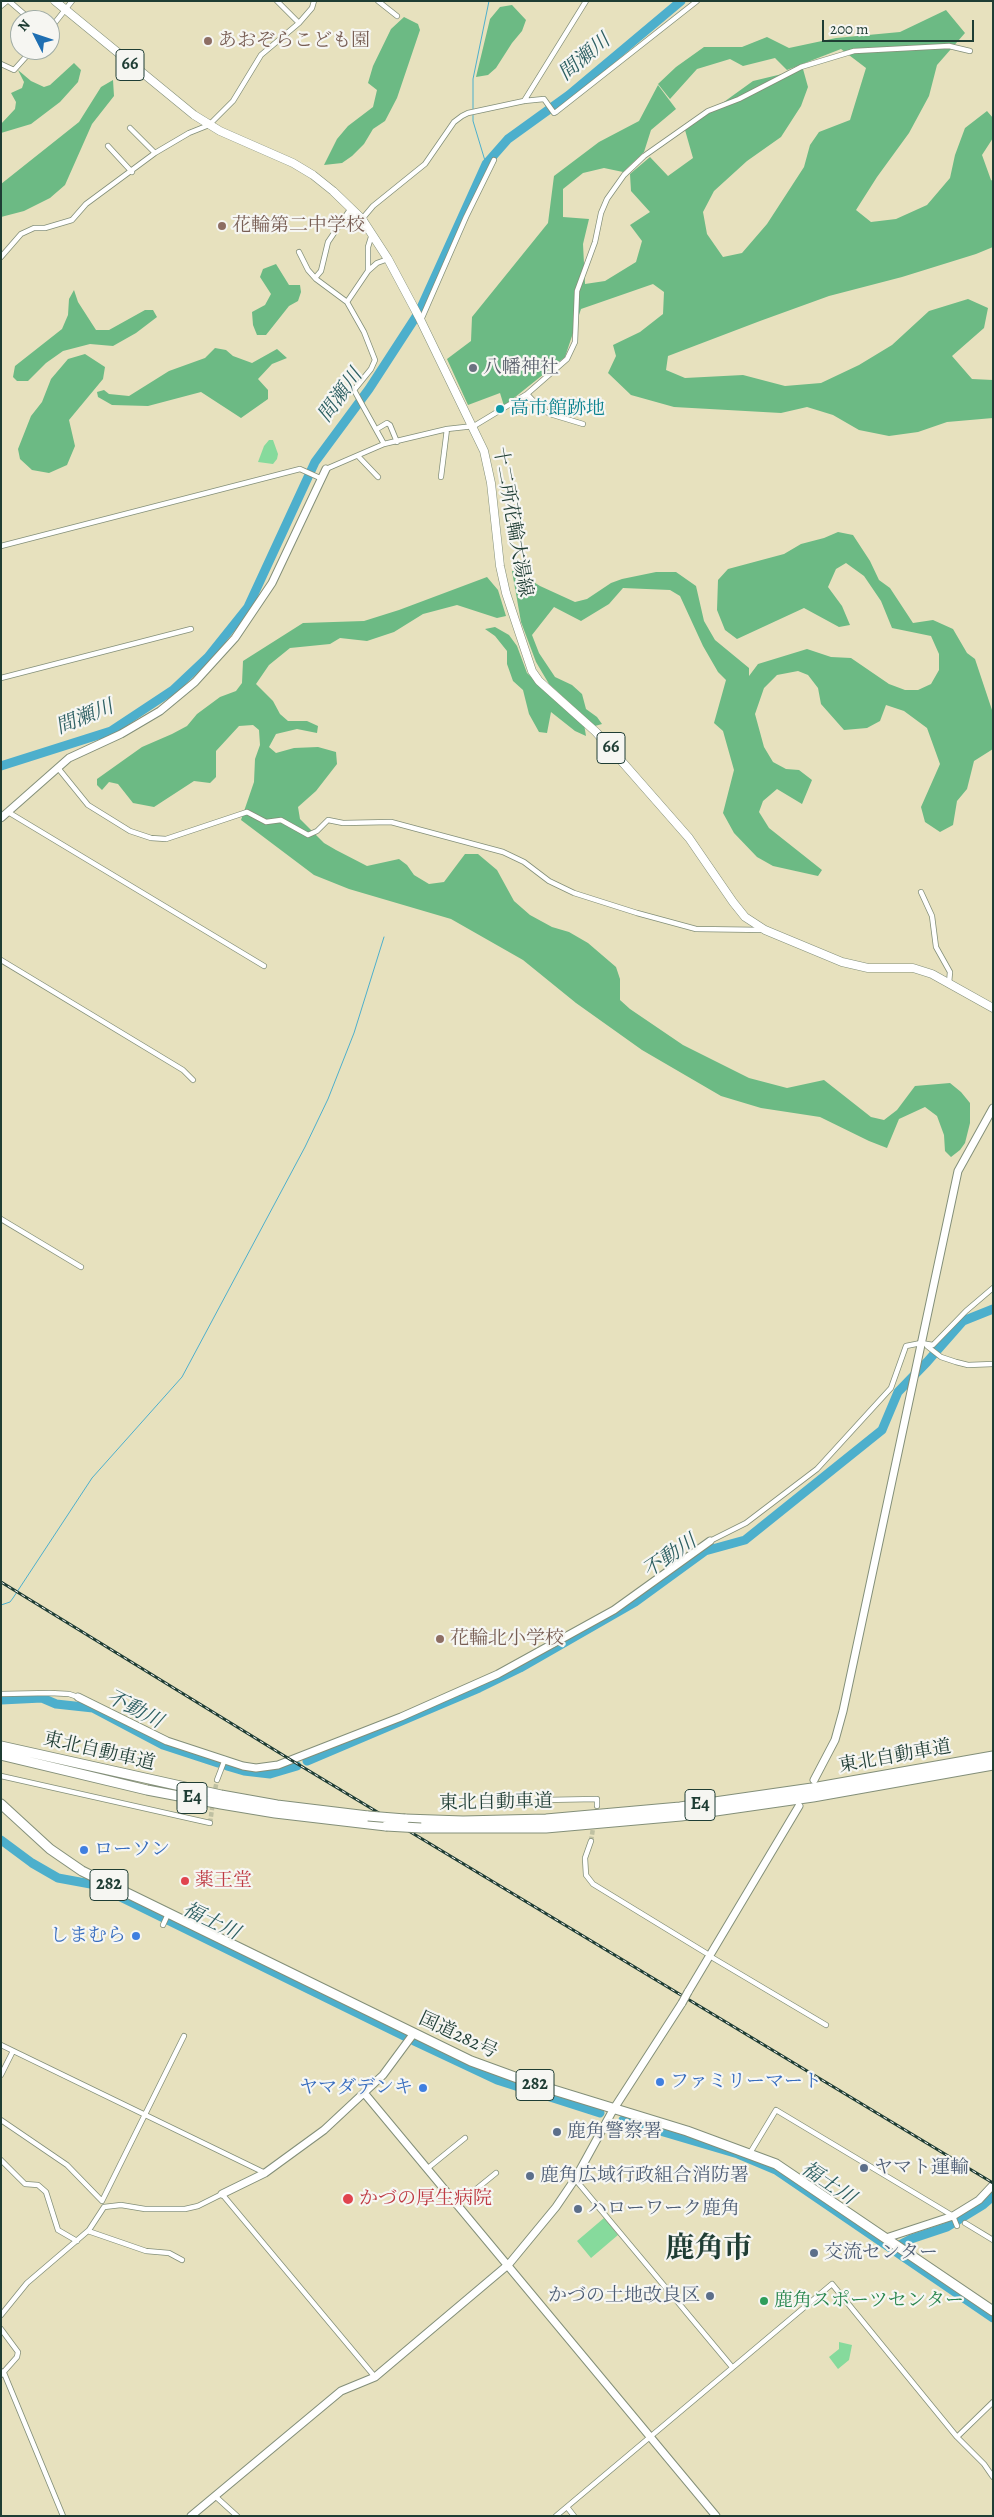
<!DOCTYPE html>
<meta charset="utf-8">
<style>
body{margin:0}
#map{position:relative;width:994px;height:2517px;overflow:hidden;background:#e7e1be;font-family:Alegreya,serif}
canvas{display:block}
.frame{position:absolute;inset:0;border:2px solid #1f3d34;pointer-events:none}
.north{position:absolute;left:10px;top:10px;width:50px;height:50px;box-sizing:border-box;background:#f6f6f2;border:1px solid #a0aca6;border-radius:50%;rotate:311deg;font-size:14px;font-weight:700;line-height:20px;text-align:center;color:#1f3d34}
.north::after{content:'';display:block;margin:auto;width:18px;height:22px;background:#1f6fb2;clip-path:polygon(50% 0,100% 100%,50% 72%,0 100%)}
.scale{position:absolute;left:822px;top:20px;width:152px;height:22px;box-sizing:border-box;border:2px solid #1f3d34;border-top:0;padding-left:6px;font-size:15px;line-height:18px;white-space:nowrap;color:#1f3d34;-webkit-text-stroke:4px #f6f6f2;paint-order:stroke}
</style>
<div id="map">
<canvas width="994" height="2517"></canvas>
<div class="frame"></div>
<div class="north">N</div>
<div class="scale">200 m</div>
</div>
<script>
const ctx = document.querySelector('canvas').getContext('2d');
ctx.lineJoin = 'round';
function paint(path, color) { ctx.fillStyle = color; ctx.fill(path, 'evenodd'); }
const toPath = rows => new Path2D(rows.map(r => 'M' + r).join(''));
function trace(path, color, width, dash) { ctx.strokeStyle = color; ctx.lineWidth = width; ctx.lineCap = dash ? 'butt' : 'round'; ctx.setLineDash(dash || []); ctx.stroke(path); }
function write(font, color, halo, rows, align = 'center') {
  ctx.font = font + ' Alegreya,"Noto Serif JP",serif'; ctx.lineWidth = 4.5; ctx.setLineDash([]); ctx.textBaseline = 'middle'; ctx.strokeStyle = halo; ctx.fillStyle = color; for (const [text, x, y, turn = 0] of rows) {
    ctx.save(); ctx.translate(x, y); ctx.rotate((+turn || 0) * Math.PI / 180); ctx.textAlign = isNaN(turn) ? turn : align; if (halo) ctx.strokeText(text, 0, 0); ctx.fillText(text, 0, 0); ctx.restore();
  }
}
paint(toPath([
 [269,440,273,440,278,454,277,459,273,464,258,462,264,446],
 [604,2218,618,2235,591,2258,577,2241],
 [839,2342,852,2345,849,2360,838,2369,829,2357,839,2349]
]), '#86da9c');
paint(toPath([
 [512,5,526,20,522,31,512,43,496,68,488,75,476,77,490,19,500,7],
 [946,10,965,33,937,65,929,96,909,133,877,177,856,210,871,222,896,219,927,205,950,178,955,155,965,128,987,111,993,118,993,138,982,155,991,180,993,181,993,247,976,254,902,277,829,296,760,321,668,356,666,370,685,378,743,375,785,386,821,383,859,365,892,345,929,311,968,299,988,308,984,328,952,356,972,379,993,380,993,418,947,422,918,432,889,436,859,430,833,415,807,407,781,413,674,407,631,395,608,373,616,356,613,345,640,332,663,314,664,292,653,284,581,309,565,357,504,406,500,393,468,405,447,359,471,341,472,317,548,223,554,176,599,142,639,121,658,85,676,109,651,130,644,152,623,172,604,168,583,173,563,189,563,217,589,219,583,244,585,284,605,281,636,262,642,241,630,225,650,212,631,191,630,174,650,157,668,176,693,158,685,130,753,81,803,69,808,87,801,106,781,137,747,161,714,191,703,212,707,234,723,257,742,253,767,224,804,167,810,145,819,132,850,120,866,68,841,49,787,70,775,58,743,66,730,59,697,69,670,99,658,84,676,67,704,47,742,47,767,37,789,48,836,38,900,32],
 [404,17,418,24,420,30,397,98,385,121,373,129,364,144,352,156,342,163,324,165,337,139,348,126,373,107,377,90,368,83,373,66,391,29],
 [74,63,81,70,78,82,60,102,31,124,1,133,1,124,15,109,16,102,11,93,22,88,24,82,18,70,31,81,44,87,50,85],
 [113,80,114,96,92,124,65,185,50,198,24,211,1,217,1,184,79,122,101,87],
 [276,264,289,285,300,285,301,292,298,301,289,306,266,335,257,335,253,325,252,312,265,305,271,294,260,277,263,269],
 [74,290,78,302,96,330,109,330,145,310,153,310,157,317,136,333,113,346,90,344,63,351,46,363,28,381,17,381,13,377,15,366,62,329,68,315,69,299],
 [215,348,226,350,233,356,252,363,277,349,287,358,272,364,258,379,268,390,268,399,241,418,201,392,148,406,112,405,98,397,97,392,104,390,109,394,129,396,169,371,205,358],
 [85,354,105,367,103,379,69,420,75,446,67,465,49,473,32,470,20,459,18,449,31,416,42,402,51,379,68,359],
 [838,532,853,535,870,561,879,580,890,588,913,623,933,620,953,629,967,653,975,659,993,713,993,749,974,761,967,789,957,801,953,825,940,832,925,822,921,807,940,764,927,728,904,711,886,705,880,721,867,728,844,730,821,704,818,688,808,675,798,671,777,675,764,688,755,714,764,747,773,762,786,769,799,770,812,780,802,804,777,789,763,801,759,812,769,828,822,870,818,876,773,866,757,857,734,833,723,813,734,770,723,731,714,723,726,680,718,672,703,646,680,596,670,590,623,588,609,604,581,621,554,607,532,635,539,653,555,677,572,685,582,694,586,709,597,717,602,724,595,726,549,684,536,662,521,622,512,571,516,571,540,586,575,602,587,599,611,583,622,579,656,572,676,572,696,586,704,621,715,640,749,668,749,676,758,664,807,649,831,657,851,658,889,684,905,690,918,690,931,684,939,670,939,654,931,636,892,628,881,601,864,576,846,563,836,569,828,587,842,606,850,625,839,627,804,608,737,639,725,630,717,610,718,580,728,569,784,554,801,544,824,538],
 [487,577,498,590,506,616,497,618,457,605,423,614,394,632,367,641,340,638,330,644,290,648,269,665,256,684,273,701,280,714,288,721,307,721,318,726,317,733,297,729,276,734,269,747,276,753,294,748,318,747,336,752,337,764,316,791,298,807,300,819,324,843,336,850,367,866,399,859,407,865,414,875,429,884,444,882,465,854,478,854,497,870,514,901,530,915,552,927,569,932,588,943,616,967,620,979,620,1000,630,1009,683,1045,749,1078,787,1088,824,1080,871,1117,884,1120,897,1110,915,1086,950,1083,961,1092,970,1103,970,1123,965,1143,960,1150,951,1157,945,1151,944,1135,937,1116,925,1107,899,1119,887,1148,869,1141,820,1117,761,1108,721,1096,642,1050,576,1003,523,960,451,919,349,889,314,875,241,820,254,782,255,759,260,745,259,730,253,725,239,726,216,751,216,777,210,783,194,781,154,807,133,803,118,784,109,782,102,790,97,785,97,779,142,747,172,734,187,726,197,714,220,697,236,691,242,683,243,661,303,623,364,621,399,610],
 [495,627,509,635,517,646,527,673,584,724,586,736,575,731,551,712,547,733,539,732,529,714,523,690,513,681,507,664,507,651,495,636,485,629]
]), '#6cba84');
trace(toPath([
 [486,164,473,121,473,79,489,1],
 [1,1605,10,1602,13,1598,92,1478,182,1377,305,1147,328,1099,354,1033,384,937]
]), '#4dafcc', 1);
trace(toPath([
 [1,766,111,731,173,690,208,657,248,607,315,462,369,389,419,312,486,164,508,139,569,95,681,1],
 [1,1700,42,1698,56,1704,93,1708,163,1745,218,1763],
 [307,1761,479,1688,520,1668,635,1602,705,1551,745,1540,882,1430,898,1392,927,1362,963,1321,993,1309],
 [227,1766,244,1771,270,1774,297,1766],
 [1,1840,32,1863,58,1878,96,1885,406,2037],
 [414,2041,497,2080,600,2113],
 [623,2120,738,2154,776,2170,993,2318],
 [892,2249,911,2239,947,2227,983,2205,993,2196]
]), '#4dafcc', 9);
trace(toPath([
 [214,1795,217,1780],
 [210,1823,213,1802],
 [591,1841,594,1822]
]), '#bfc0a2', 4.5, [4.5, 2]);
const street = toPath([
 [9,1,31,20],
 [277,1,299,23],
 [378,1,397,16],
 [1,6,7,1],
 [50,29,72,1],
 [1,64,14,70,32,50],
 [524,101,586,1],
 [130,128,155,153],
 [108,146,132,172],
 [362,219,373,206,425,164,454,122,462,116,468,113,524,101,544,99,554,113,556,112,697,1],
 [372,234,368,247,368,271,347,302,364,332,375,360,371,369,354,390,384,444],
 [299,252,308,270,316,279,347,302],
 [1,257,21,234,34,228,45,228,72,220,86,204,155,153,189,133,209,125,233,101,261,55,299,23,312,8,314,1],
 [368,271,377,263,388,259],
 [315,278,321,271,328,242,351,208],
 [421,320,466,217,494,160],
 [527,394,540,408,550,414,583,424],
 [377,429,387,423,390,425,397,442],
 [358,456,378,477],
 [326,469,384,444,447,429,474,426,527,394,567,359,575,342,577,291,595,242,601,213,607,199,624,175,644,156,708,111,739,99,801,67,854,51,949,46,970,51],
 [441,477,447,429],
 [1,546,300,469,320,478],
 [1,678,191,629],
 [58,768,88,805,130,831,151,838,166,839,247,812,266,822,281,820,308,835,317,831,328,820,343,823,391,822,503,852,524,862,549,881,574,893,637,913,696,929,765,930],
 [8,812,264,966],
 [921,892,932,916,936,947,950,972,949,983],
 [1,960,183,1070,193,1080],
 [1,1219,81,1267],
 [927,1346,941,1357,956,1362,968,1365,993,1364],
 [710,1541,746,1523,817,1469,891,1388,906,1346,921,1343,933,1345,966,1311,993,1288],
 [1,1694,50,1693,69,1694,78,1697],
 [1,1776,210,1823],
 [217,1780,225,1759],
 [544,1800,597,1799,597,1806],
 [591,1841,585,1858,586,1875,593,1884,706,1953],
 [163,1925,168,1914],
 [713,1958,826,2025],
 [1,2045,265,2173],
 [1,2075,13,2051],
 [1,2120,67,2165,102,2201],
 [750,2153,776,2110,953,2216,957,2226],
 [1,2160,25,2184,38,2185,46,2192,58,2230,77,2241],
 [428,2168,465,2138],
 [575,2179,732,2367],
 [102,2201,184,2036],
 [459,2203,496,2173],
 [965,2223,993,2240],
 [88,2231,146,2251,169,2253,182,2260],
 [1,2315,27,2283,89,2230,104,2207,121,2205,145,2209,185,2209,198,2206,222,2194,375,2377],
 [1,2329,18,2352,17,2357,1,2375],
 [1,2371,4,2373,63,2516],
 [957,2437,993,2402],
 [215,2496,237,2516],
 [567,2507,574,2516],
 [556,2516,832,2284,957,2437,984,2464,993,2477]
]);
const secondary = toPath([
 [1,818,69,758,121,734,160,711,195,682,235,638,272,583,326,469],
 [78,1697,167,1741,243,1766,256,1768,278,1765,401,1717,498,1674,614,1610,710,1541],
 [814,1780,835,1740,843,1711,958,1171,993,1108],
 [688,1992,799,1806],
 [365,2094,716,2516],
 [222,2194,265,2173,324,2130,383,2075,414,2033],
 [886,2238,953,2216,979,2200,993,2185],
 [191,2516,341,2391,375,2377,509,2264,556,2207,575,2179,613,2110,682,2003]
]);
const primary = toPath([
 [55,1,194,115,220,131,293,163,313,175,333,191,362,219,388,259,419,317,484,451,491,483,500,566,506,593,532,671,539,681,596,732,689,838,733,902,745,917,765,930,842,962,868,968,913,968,932,974,993,1008]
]);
const highway = toPath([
 [1,1746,221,1795,277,1805,368,1816],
 [1,1755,147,1790,221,1804,275,1813,386,1826],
 [1,1804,50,1849,82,1871,471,2061,534,2084,687,2131,776,2164,993,2311],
 [405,1819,463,1821,546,1819,680,1807,812,1788,993,1756],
 [421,1828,546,1828,681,1816,813,1797,993,1765]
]);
trace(street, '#838f79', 6);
trace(secondary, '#838f79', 9);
trace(primary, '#838f79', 9);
trace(highway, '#838f79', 11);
trace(street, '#fff', 4.5);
trace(secondary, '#fff', 7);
trace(primary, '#fff', 8);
trace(highway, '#fff', 9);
const rail = toPath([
 [1,1582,291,1760,993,2183]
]);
trace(rail, '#1f3d34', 3);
trace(rail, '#f6f6f2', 1, [4]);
const secondaryBridge = toPath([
 [682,2003,688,1992]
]);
const highwayBridge = toPath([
 [368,1816,405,1819],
 [386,1826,421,1828]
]);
trace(secondaryBridge, '#838f79', 9, []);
trace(highwayBridge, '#838f79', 11, []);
trace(secondaryBridge, '#fff', 7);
trace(highwayBridge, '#fff', 9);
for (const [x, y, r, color] of [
 [208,41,5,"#8d6e63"],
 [222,226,5,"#8d6e63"],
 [473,368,5,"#6b7280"],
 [500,409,5,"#0f9aa8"],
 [440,1639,5,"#8d6e63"],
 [84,1850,5,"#3f7fe0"],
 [185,1881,5,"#e0444e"],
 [136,1936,5,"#3f7fe0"],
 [660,2082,5,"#3f7fe0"],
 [423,2088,5,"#3f7fe0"],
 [557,2132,5,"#5c6f8a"],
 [864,2168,5,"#5c6f8a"],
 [530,2176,5,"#5c6f8a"],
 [348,2199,6,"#e0444e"],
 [578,2209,5,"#5c6f8a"],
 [814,2253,5,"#5c6f8a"],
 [710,2296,5,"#5c6f8a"],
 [764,2301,5,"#2e9e5b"]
]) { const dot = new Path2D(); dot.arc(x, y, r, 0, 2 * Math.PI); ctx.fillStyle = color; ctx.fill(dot); trace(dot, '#f6f6f2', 2); }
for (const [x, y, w] of [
 [130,65,28],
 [611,748,28],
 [192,1798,30],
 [700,1805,30],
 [109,1885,38],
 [535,2085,38]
]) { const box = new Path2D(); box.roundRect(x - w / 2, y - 15.5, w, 31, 4); ctx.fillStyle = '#f6f6f2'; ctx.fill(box); trace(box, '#1f3d34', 1); }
write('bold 18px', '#1f3d34', null, [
 ["66",130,65],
 ["66",611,748],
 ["E4",192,1798],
 ["E4",700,1805],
 ["282",109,1885],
 ["282",535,2085]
]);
write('19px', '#785e54', '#f6f6f2', [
 ["あおぞらこども園",218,41],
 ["花輪第二中学校",232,226],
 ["花輪北小学校",450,1639]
], 'left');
write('19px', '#5b616d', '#f6f6f2', [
 ["八幡神社",483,368]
], 'left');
write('19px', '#0d838f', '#f6f6f2', [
 ["高市館跡地",510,409]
], 'left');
write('19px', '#1f3d34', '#f6f6f2', [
 ["十二所花輪大湯線",512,522,80],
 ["東北自動車道",99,1752,13],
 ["東北自動車道",895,1757,-10],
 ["東北自動車道",496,1803,-1],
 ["国道282号",458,2036,25]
]);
write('19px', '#366cbe', '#f6f6f2', [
 ["ローソン",94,1850],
 ["しまむら",126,1936,"right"],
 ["ファミリーマート",670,2082],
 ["ヤマダデンキ",413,2088,"right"]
], 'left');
write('19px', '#be3a42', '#f6f6f2', [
 ["薬王堂",195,1881],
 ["かづの厚生病院",359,2199]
], 'left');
write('19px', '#4e5e75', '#f6f6f2', [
 ["鹿角警察署",567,2132],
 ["ヤマト運輸",874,2168],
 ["鹿角広域行政組合消防署",540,2176],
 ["ハローワーク鹿角",588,2209],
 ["交流センター",824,2253],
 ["かづの土地改良区",700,2296,"right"]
], 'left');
write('19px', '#27864d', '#f6f6f2', [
 ["鹿角スポーツセンター",774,2301]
], 'left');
write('italic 20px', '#2d5f62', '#f6f6f2', [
 ["間瀬川",585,58,-40],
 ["間瀬川",341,396,-54],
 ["間瀬川",85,718,-22],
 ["不動川",670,1557,-34],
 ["不動川",134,1710,27],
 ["福士川",211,1922,26],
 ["福士川",828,2184,34]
]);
write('bold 29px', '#1f3d34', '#f6f6f2', [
 ["鹿角市",709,2250]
]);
</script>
